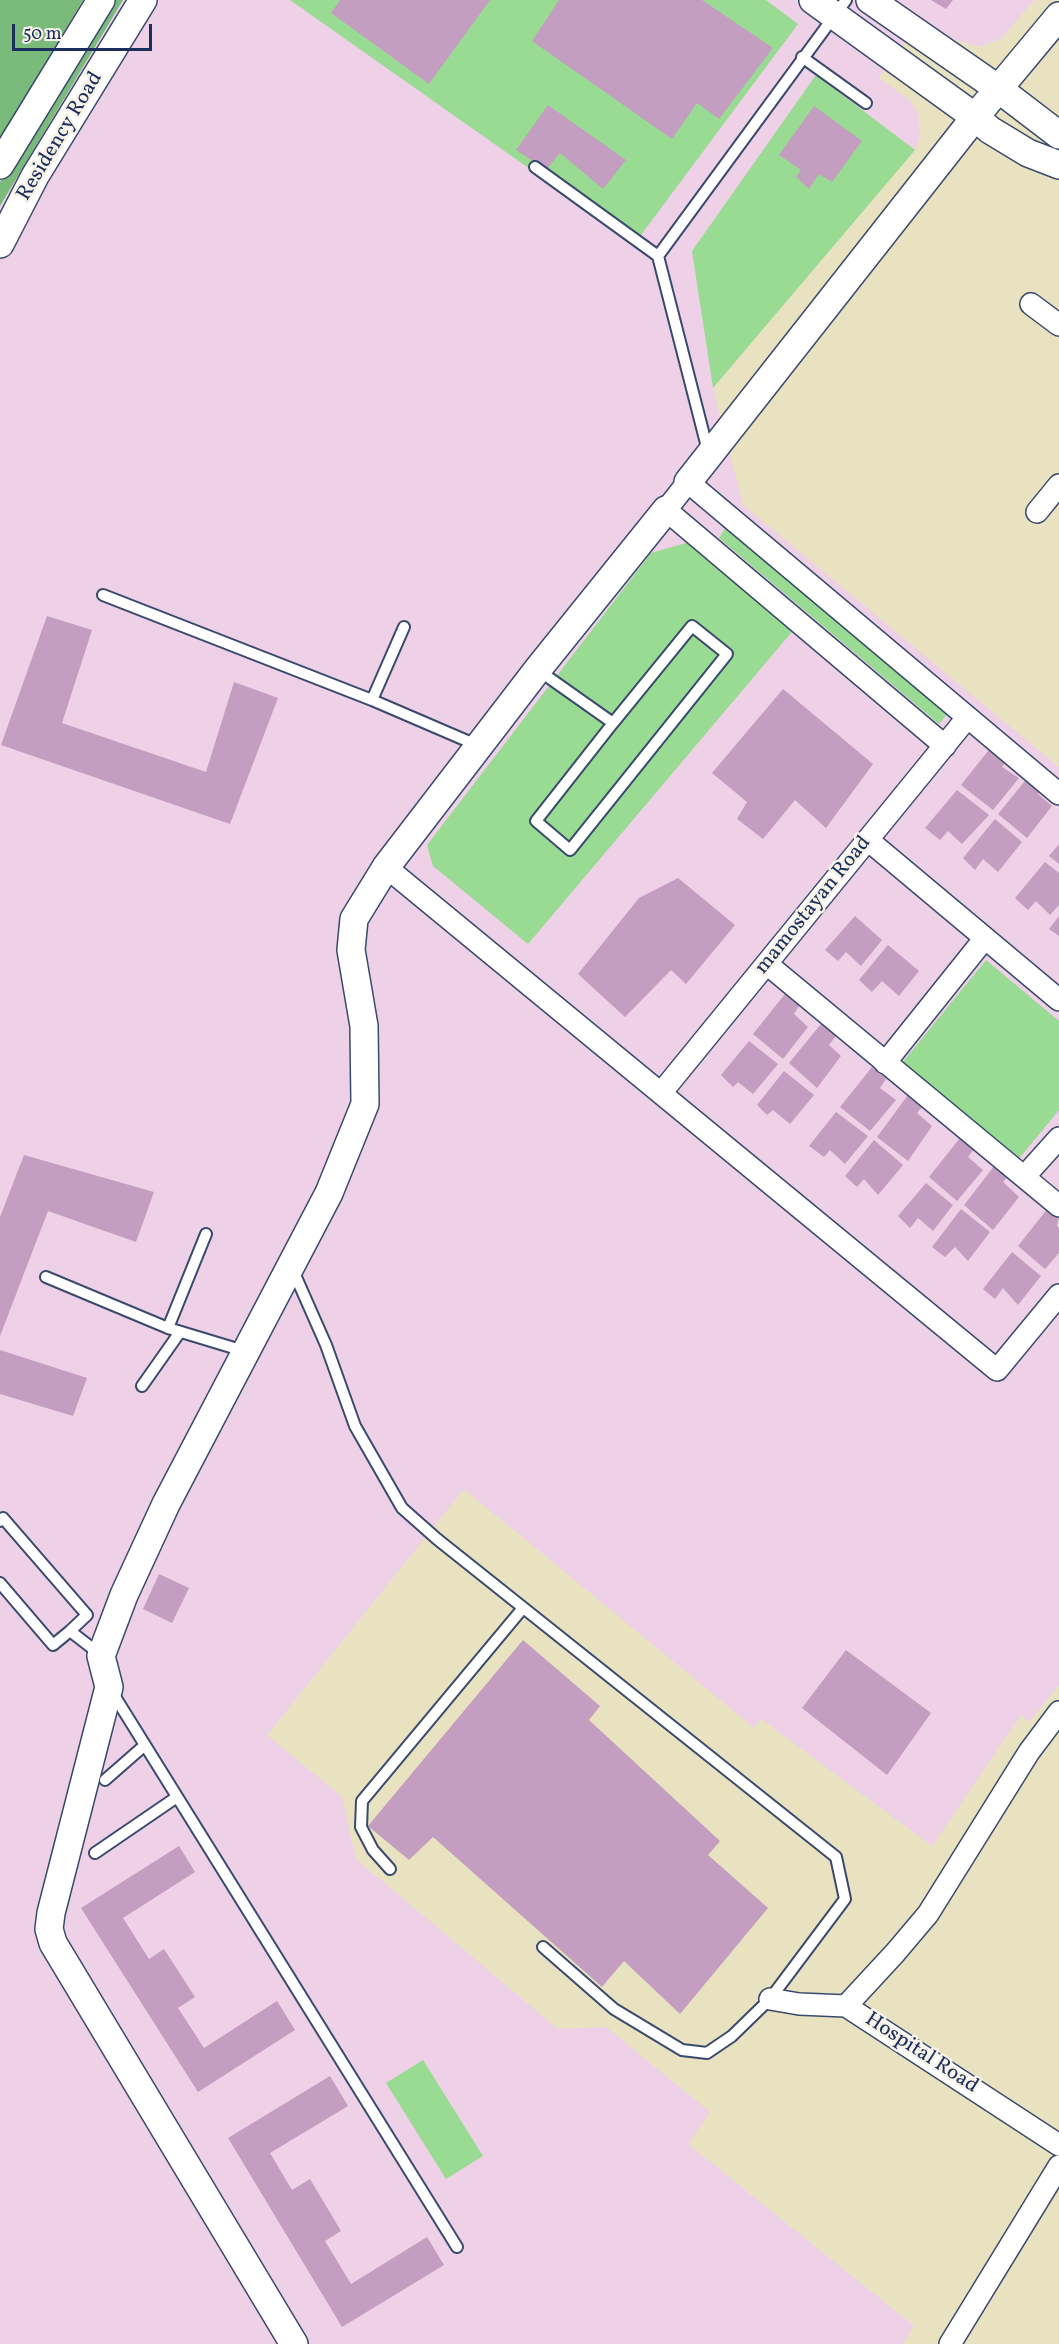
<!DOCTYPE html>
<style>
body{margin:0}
#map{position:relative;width:1059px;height:2344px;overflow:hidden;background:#e8e2c0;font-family:Vollkorn,serif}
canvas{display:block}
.scale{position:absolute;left:12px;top:24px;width:140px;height:27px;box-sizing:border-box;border:3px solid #1b2f5e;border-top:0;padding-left:8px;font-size:18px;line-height:21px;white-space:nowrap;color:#1b2f5e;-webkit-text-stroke:4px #f7f3e8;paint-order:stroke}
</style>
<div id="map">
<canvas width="1059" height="2344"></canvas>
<div class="scale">50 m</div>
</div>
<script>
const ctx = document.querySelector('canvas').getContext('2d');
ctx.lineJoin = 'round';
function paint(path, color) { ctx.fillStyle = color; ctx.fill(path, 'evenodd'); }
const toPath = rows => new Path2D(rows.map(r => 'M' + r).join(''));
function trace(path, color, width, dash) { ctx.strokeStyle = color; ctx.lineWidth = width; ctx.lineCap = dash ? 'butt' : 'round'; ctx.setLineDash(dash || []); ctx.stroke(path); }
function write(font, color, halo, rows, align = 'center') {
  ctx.font = font + ' Vollkorn,serif'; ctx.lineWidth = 5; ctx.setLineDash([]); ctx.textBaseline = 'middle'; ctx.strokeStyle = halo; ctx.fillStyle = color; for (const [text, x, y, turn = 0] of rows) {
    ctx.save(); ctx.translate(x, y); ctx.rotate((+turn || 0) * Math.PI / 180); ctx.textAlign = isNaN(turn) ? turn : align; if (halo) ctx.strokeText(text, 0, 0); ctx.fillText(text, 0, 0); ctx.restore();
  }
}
paint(toPath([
 [83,0,1034,0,1002,38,980,47,952,39,923,19,918,24,879,78,909,100,918,112,920,137,915,150,713,388,743,505,1059,767,1059,1685,1029,1722,1021,1715,932,1846,761,1719,754,1728,464,1489,267,1735,342,1797,356,1859,558,2029,606,2027,710,2112,688,2144,914,2326,903,2344,0,2344,0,140]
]), '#eed0e7');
paint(toPath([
 [290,0,766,0,798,24,635,243],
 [816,75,915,150,713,388,692,251],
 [728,524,947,714,939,724,719,538],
 [693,541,796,627,528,944,433,866,427,845,651,553],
 [986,960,1059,1021,1059,1110,1017,1161,902,1063],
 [423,2060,483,2156,446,2179,386,2083]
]), '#99db92');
paint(toPath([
 [0,0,83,0,0,140],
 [112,0,123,0,0,206,0,182,4,175]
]), '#7abb7c');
paint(toPath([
 [340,0,490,0,429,84,331,13],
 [559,0,702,0,773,48,719,119,697,103,672,139,532,41],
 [931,0,953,0,946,9],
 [548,105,626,160,603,189,560,153,546,170,516,150],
 [814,106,862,141,832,182,819,174,809,189,796,177,801,170,779,155],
 [47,616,92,630,62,723,206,772,234,682,278,698,230,824,1,745],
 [783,689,873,764,826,828,795,800,763,839,737,819,747,802,712,773],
 [992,746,1007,760,1002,767,1019,778,993,810,961,785],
 [1029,776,1043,788,1038,794,1052,806,1027,838,998,814],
 [957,790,989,815,962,844,948,831,940,840,925,828],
 [995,819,1022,842,998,872,983,859,975,870,963,858],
 [1059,844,1059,864,1049,856],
 [1045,862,1059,873,1059,905,1050,915,1036,901,1028,910,1015,898],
 [678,878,735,925,686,984,671,970,625,1017,578,974,639,898],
 [855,916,882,940,861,966,846,952,838,961,825,950],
 [1059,916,1059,936,1049,929],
 [888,945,919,971,899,996,882,981,872,992,859,980],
 [785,994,799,1006,794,1014,808,1027,783,1059,753,1034],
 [821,1024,836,1036,829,1045,841,1056,817,1088,789,1063],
 [749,1041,778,1064,753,1094,738,1082,733,1087,721,1075],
 [872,1067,886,1079,880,1088,896,1100,870,1131,840,1107],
 [784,1071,814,1095,790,1124,773,1110,767,1115,757,1105],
 [908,1095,923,1106,917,1113,932,1126,908,1161,877,1137],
 [836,1112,868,1136,845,1164,830,1150,824,1157,809,1146],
 [960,1138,974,1149,968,1157,983,1170,957,1201,929,1177],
 [874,1140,903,1165,878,1195,864,1179,857,1187,845,1176],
 [24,1155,154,1192,136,1242,48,1211,0,1336,0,1217],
 [995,1165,1008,1176,1003,1182,1019,1197,993,1230,964,1205],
 [926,1183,953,1205,933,1231,918,1218,910,1228,898,1216],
 [1048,1208,1059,1217,1057,1226,1059,1228,1059,1253,1045,1269,1018,1246],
 [961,1209,990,1232,968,1261,955,1247,945,1257,932,1247],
 [1012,1252,1041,1276,1018,1305,1003,1288,995,1299,983,1289],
 [0,1350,87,1378,73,1416,0,1394],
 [159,1574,189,1588,172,1623,143,1609],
 [523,1640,600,1706,589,1720,720,1841,708,1855,768,1908,680,2014,624,1961,602,1987,433,1837,409,1860,368,1826],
 [846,1650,931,1713,887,1775,802,1708],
 [179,1846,195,1872,123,1918,149,1959,164,1949,195,1997,178,2008,204,2048,277,2001,295,2030,198,2092,81,1908],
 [330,2076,348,2106,270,2153,292,2190,310,2179,341,2231,325,2241,351,2284,427,2237,444,2265,342,2327,228,2138]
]), '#c49ec0');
const service = toPath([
 [802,57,866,103],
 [535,167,658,256],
 [708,451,658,256,846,0],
 [103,595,372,700,479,746],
 [538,670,613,723,536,821,570,850,727,654,692,626,613,723],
 [372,700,404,627],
 [292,1268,326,1345,355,1426,402,1508,437,1539,836,1857,845,1899,770,1999,732,2036,707,2053,682,2050,614,2009,543,1947],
 [46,1277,168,1328,244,1351],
 [168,1328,206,1234],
 [142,1386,180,1332],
 [0,1521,3,1518,87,1615,70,1631,101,1655],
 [0,1583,53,1645,70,1631],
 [112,1692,457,2247],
 [105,1780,145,1745],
 [95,1853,177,1797],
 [390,1869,373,1850,361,1827,362,1801,523,1608]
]);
const minor = toPath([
 [1031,304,1059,325],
 [1037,512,1059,485],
 [945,746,666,510,688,482,1059,794],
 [868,840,1059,1000],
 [386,867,997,1370,1059,1295],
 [767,964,1059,1206],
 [885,1063,985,938],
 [661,1093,967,718],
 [1024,1177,1059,1138],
 [770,1999,799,2004,846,2006,1059,2145],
 [846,2006,895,1953,928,1914,1029,1752,1059,1712],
 [950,2344,1059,2166]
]);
const tertiary = toPath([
 [813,0,975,117,990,130,1028,153,1059,165],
 [870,0,1000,90,1059,135],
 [0,165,101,0],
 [0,244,35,176,143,0],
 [688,482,975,117,1059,16],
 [294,2344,53,1943,49,1929,51,1913,109,1687,101,1656,124,1595,166,1504,329,1193,365,1104,364,1026,351,950,354,919,386,867,538,669,666,510]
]);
trace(service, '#3a4a6d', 14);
trace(minor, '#3a4a6d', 24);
trace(tertiary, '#3a4a6d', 30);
trace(service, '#fff', 10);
trace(minor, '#fff', 21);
trace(tertiary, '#fff', 27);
write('21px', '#1b2f5e', '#f7f3e8', [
 ["Residency Road",61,137,-59],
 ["mamostayan Road",814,906,-51],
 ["Hospital Road",921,2054,33]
]);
</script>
